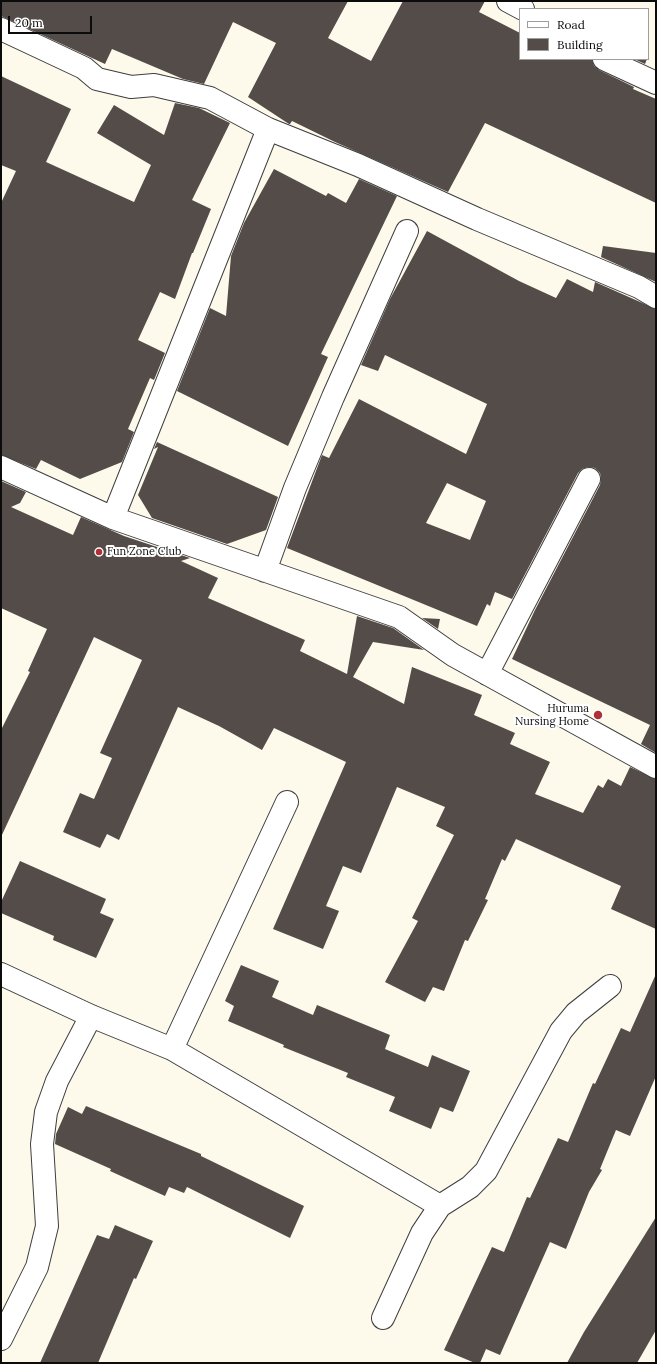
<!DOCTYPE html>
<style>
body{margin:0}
#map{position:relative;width:657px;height:1364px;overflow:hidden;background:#fdf9eb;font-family:Lora,serif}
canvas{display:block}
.frame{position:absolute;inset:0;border:2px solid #0b0b0b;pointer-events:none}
.legend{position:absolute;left:519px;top:8px;width:130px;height:52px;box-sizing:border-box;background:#fff;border:1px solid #9d9d9d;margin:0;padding:5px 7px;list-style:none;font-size:12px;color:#0b0b0b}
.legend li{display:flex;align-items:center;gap:8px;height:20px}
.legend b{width:20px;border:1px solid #9d9d9d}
.scale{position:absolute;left:8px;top:16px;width:84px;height:18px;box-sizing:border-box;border:2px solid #0b0b0b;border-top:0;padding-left:5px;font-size:12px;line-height:14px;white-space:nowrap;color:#0b0b0b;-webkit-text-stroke:3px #fff;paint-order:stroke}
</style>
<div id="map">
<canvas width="657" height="1364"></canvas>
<div class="frame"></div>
<ul class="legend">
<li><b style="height:5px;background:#fff"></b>Road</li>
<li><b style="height:11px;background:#534c49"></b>Building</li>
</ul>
<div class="scale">20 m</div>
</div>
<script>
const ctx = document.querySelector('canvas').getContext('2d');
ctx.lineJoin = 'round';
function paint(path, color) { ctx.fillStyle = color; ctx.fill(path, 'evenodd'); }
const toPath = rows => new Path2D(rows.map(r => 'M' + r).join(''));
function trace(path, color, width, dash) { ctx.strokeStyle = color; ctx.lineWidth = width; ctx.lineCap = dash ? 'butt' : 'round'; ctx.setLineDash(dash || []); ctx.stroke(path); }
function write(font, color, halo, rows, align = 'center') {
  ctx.font = font + ' Lora,serif'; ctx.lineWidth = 4; ctx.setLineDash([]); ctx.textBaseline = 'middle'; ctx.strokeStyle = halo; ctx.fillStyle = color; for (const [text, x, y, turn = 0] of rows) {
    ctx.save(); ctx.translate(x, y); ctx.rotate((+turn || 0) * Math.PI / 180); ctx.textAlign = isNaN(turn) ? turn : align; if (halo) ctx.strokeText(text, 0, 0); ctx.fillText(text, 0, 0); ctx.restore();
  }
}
paint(toPath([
 [1,1,348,1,328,38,371,61,403,1,485,1,479,12,520,33,520,59,592,59,594,66,599,70,634,87,633,89,656,99,656,203,485,123,448,192,335,142,292,121,290,124,289,124,248,97,276,43,233,22,204,84,183,79,112,49,105,64,1,16],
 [634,59,647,59,645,64],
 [1,76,71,109,46,162,134,202,151,165,97,133,114,105,164,135,175,103,199,108,230,123,192,200,211,209,193,253,192,253,175,299,160,292,138,340,165,353,154,380,150,378,128,429,134,432,122,462,80,479,41,460,36,469,1,455,1,203,16,171,1,165],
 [274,169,326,196,328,193,346,203,359,179,397,196,321,354,328,357,288,446,177,391,210,308,226,316,231,256,244,223],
 [427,231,519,281,556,298,567,279,593,292,595,282,656,309,656,753,641,744,650,725,512,659,535,610,600,485,601,478,600,473,595,468,588,467,582,469,578,473,512,599,495,592,490,606,487,604,477,626,287,548,322,455,329,458,359,399,466,454,487,404,385,355,378,371,361,365,390,299],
 [447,483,486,501,470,540,426,523],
 [603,246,656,253,656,282,601,257],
 [157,442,278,497,266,530,227,544,152,518,138,495,158,447,154,449],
 [1,481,26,492,20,503,11,507,73,535,81,517,124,536,190,558,181,561,218,578,208,598,305,640,300,651,347,674,357,616,393,628,424,650,373,642,353,677,404,704,412,667,482,695,474,715,515,733,510,744,550,762,535,794,583,813,598,785,603,788,608,779,621,786,630,767,656,779,656,929,611,909,621,886,516,839,505,861,502,859,485,899,488,900,468,941,465,940,444,991,433,987,425,1002,385,982,418,921,412,918,454,835,436,826,445,807,397,787,361,873,343,866,326,906,339,911,323,949,273,929,346,762,274,728,262,750,219,726,178,707,119,840,107,834,100,848,63,832,80,793,94,799,112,758,100,753,142,660,94,637,1,837,1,730,30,672,28,671,47,629,1,608],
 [422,618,440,619,438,629],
 [20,861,106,899,100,913,114,919,96,958,53,940,54,936,1,913,1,902],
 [241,965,279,981,272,997,313,1015,317,1005,390,1035,385,1049,428,1067,432,1055,470,1071,453,1112,440,1107,431,1129,389,1111,395,1097,346,1077,348,1073,283,1047,284,1045,228,1021,234,1006,225,1001],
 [656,974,656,1076,630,1136,616,1130,600,1169,602,1170,589,1192,566,1249,550,1242,500,1355,486,1349,480,1363,475,1363,444,1350,492,1247,504,1252,527,1197,530,1198,558,1138,568,1142,593,1083,595,1084,621,1028,630,1032],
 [86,1106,201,1154,201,1156,304,1206,290,1238,187,1187,184,1193,169,1187,165,1196,110,1171,111,1169,55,1144,56,1134,68,1107,82,1114],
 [656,1217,656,1330,637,1363,567,1363,584,1332],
 [115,1225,153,1241,136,1279,134,1278,98,1363,40,1363,97,1235,109,1239]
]), '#534c49');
const street = toPath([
 [508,1,523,9],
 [1,29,84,68,97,79,131,87,154,85,210,98,268,129,358,165,477,219,639,287,656,297],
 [604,59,656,83],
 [1,467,113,518,399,617,453,655,656,767],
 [113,518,268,129],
 [265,571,295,488,333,397,407,231],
 [487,674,589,479],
 [1,974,91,1016,172,1049,440,1206],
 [172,1049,287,802],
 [383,1318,422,1233,440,1206,470,1187,486,1171,561,1031,576,1013,610,986],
 [1,1339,37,1267,47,1226,42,1144,46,1112,57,1081,91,1016]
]);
trace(street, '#3e3e3e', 24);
trace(street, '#fff', 22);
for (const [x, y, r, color] of [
 [99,552,4,"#af3039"],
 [598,715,5,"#af3039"]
]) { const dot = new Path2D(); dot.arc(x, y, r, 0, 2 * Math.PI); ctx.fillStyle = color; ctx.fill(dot); trace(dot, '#fff', 1.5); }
write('11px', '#0b0b0b', '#fff', [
 ["Fun Zone Club",107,552],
 ["Huruma",589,709,"right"],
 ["Nursing Home",589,722,"right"]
], 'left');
</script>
